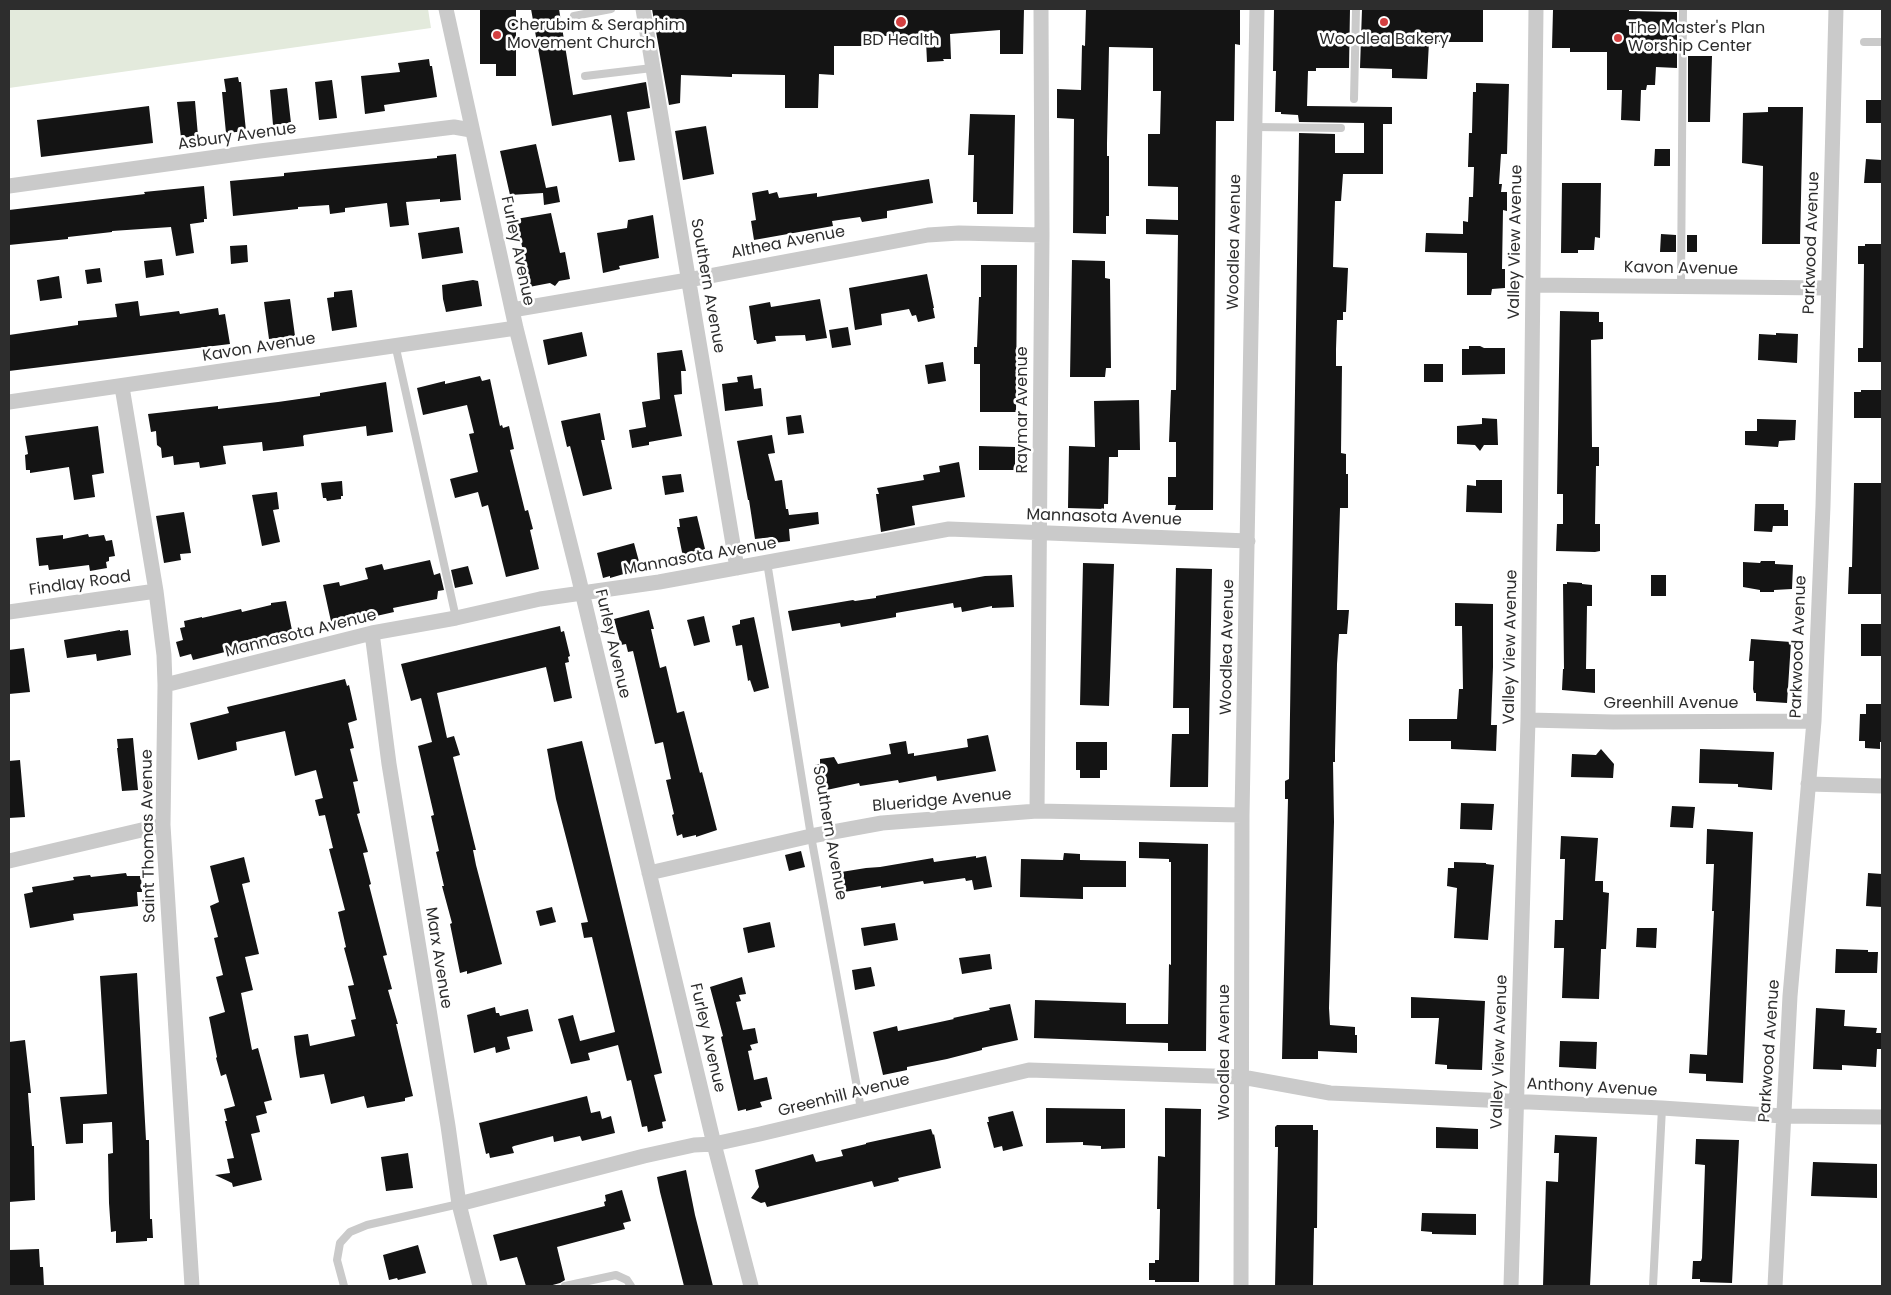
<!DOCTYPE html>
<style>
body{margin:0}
#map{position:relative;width:1891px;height:1295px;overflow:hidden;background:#fff;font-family:Poppins,sans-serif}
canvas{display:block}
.frame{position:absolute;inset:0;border:10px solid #2d2d2d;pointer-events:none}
</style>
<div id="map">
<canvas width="1891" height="1295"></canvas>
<div class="frame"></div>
</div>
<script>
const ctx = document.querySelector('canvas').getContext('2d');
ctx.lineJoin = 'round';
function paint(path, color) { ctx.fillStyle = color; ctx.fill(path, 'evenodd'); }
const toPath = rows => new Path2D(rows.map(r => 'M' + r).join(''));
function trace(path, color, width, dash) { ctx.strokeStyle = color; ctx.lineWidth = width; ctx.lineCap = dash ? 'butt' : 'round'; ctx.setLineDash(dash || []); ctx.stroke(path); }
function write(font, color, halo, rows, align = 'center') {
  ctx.font = font + ' Poppins,sans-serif'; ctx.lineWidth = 5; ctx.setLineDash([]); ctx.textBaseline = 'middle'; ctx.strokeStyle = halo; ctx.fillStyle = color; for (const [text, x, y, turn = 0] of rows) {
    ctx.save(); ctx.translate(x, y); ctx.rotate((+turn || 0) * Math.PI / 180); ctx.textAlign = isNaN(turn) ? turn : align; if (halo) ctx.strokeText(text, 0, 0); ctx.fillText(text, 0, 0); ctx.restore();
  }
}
paint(toPath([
 [9,9,428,9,431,28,9,88]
]), '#e3eadc');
paint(toPath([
 [480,9,516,9,516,76,496,76,496,64,480,64],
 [531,9,559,9,573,95,646,82,650,108,627,112,635,160,619,162,611,115,552,126],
 [652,9,1024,9,1023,54,1000,54,1000,30,950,34,951,59,943,59,944,61,927,62,926,41,923,41,923,36,867,36,867,40,862,40,863,46,834,46,834,75,819,74,818,108,785,108,785,75,732,74,732,77,681,75,680,103,669,105],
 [1086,9,1240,9,1240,45,1235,44,1234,121,1216,121,1213,510,1175,510,1176,505,1168,505,1168,477,1176,477,1176,442,1169,442,1171,390,1176,390,1178,235,1146,234,1146,219,1178,220,1178,187,1148,186,1148,134,1160,134,1161,91,1153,91,1153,48,1109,47,1107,143,1107,156,1109,156,1109,216,1106,216,1106,234,1073,233,1074,119,1057,118,1057,89,1081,90,1082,45,1085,46],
 [1274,9,1350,9,1349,68,1316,68,1316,71,1308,71,1307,106,1392,107,1392,124,1383,124,1383,174,1343,174,1341,201,1335,201,1333,267,1348,268,1346,312,1343,312,1343,320,1337,320,1336,349,1336,366,1342,366,1341,453,1346,454,1346,474,1348,474,1348,508,1340,508,1337,610,1349,610,1347,634,1339,634,1337,664,1335,752,1335,762,1333,762,1334,822,1329,1008,1330,1025,1355,1027,1355,1035,1357,1035,1357,1053,1318,1051,1318,1059,1282,1059,1288,799,1285,799,1285,781,1289,779,1299,133,1335,134,1335,153,1364,153,1364,123,1299,122,1298,115,1281,114,1281,112,1275,112,1276,71,1273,71],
 [1362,9,1483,9,1483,42,1429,42,1427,79,1392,78,1392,69,1360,68],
 [1565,9,1629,9,1629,11,1677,12,1677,68,1656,67,1655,85,1647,85,1646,90,1641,90,1640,121,1621,120,1622,90,1607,90,1607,52,1570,52,1570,48,1552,48,1553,10],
 [1688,56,1712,56,1710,122,1688,122],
 [429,59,430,66,432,66,437,97,384,105,385,111,365,114,361,76,400,72,398,63],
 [238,77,239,82,241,82,246,131,226,133,222,92,226,92,224,79],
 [332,80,337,118,319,120,315,82],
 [1476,83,1509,84,1507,154,1501,154,1499,184,1502,184,1501,192,1507,192,1507,211,1503,210,1502,269,1505,269,1505,288,1492,289,1491,295,1467,295,1467,253,1425,252,1426,233,1463,234,1463,221,1468,222,1469,197,1473,197,1474,167,1468,167,1469,133,1472,133,1473,92,1476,92],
 [287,88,291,123,273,125,270,90],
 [1866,100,1882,100,1882,123,1866,123],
 [195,101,198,136,181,138,177,102],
 [149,106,153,143,41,157,37,120],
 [1768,107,1803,107,1800,244,1762,244,1763,166,1742,163,1743,113,1768,112],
 [970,114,1015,115,1013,214,977,214,977,202,973,202,974,155,968,155],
 [706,126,714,174,683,180,675,131],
 [536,144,546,188,557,186,560,202,544,205,543,193,510,195,500,151],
 [1655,149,1670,149,1670,166,1654,166],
 [456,154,461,200,440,202,440,199,406,202,409,225,390,227,387,203,345,208,345,212,330,214,329,205,298,207,298,209,233,216,230,181,284,176,284,173,437,158,437,156],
 [1866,159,1882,160,1882,183,1864,183],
 [929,179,933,203,887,211,887,218,862,222,860,217,832,221,833,226,754,240,751,221,756,220,752,193,768,190,769,194,777,192,779,198,817,193,817,197],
 [1562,183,1601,183,1600,238,1595,237,1594,250,1578,250,1578,253,1561,253],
 [204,186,207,219,204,219,204,222,190,224,194,253,176,256,171,227,112,231,112,232,68,237,68,239,9,245,9,210,145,194,144,192],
 [551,213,560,253,565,252,570,279,559,281,555,286,550,283,529,287,524,260,525,260,516,219],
 [653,215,659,258,619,266,620,269,603,273,597,233,627,228,628,220],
 [459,227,463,253,422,259,418,233],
 [1661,234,1676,235,1676,252,1660,252],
 [1687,235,1697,235,1697,252,1687,252],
 [1865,244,1882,244,1882,362,1858,362,1858,348,1863,348,1864,264,1858,264,1858,246,1865,246],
 [247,245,248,262,231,264,230,246],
 [162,259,164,275,146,278,144,261],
 [1072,260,1105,261,1105,278,1110,279,1111,368,1106,368,1105,377,1070,377],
 [981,265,1017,265,1016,412,980,412,980,364,974,364,974,347,977,347,979,297,981,297],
 [100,268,102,282,87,284,85,270],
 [927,274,934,308,933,308,935,318,918,322,916,315,912,316,909,309,881,314,882,325,855,330,849,288],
 [59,276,62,298,40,301,37,280],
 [473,280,478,281,482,306,446,312,443,299,442,285],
 [352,290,357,327,332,331,327,298,334,297,334,292],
 [290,299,295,336,269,339,264,302],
 [820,299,827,338,806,341,805,335,775,336,776,341,757,344,756,340,754,340,749,306,770,302,771,307],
 [138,301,140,316,179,311,180,314,218,308,219,315,225,314,230,344,9,371,9,335,78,325,78,321,117,317,115,304],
 [1560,311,1599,312,1599,322,1603,322,1603,339,1591,340,1592,447,1599,447,1599,466,1596,466,1595,524,1600,524,1600,551,1595,552,1556,551,1557,524,1563,524,1563,494,1557,494],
 [848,327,851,345,832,348,829,330],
 [582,332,587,356,548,365,543,340],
 [1776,333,1798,334,1797,363,1758,360,1759,334,1776,335],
 [1469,346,1480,346,1484,348,1505,348,1505,374,1462,375,1462,349,1469,349],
 [682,350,686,371,681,371,682,394,674,395,682,436,649,442,649,445,632,448,629,430,646,427,642,402,660,399,657,353],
 [943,362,946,381,928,384,925,365],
 [1424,364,1443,364,1443,382,1424,382],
 [752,375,754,389,761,388,763,406,725,411,722,384,738,382,737,377],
 [480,376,482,381,490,379,500,426,502,425,503,428,509,426,514,449,510,450,525,511,528,510,533,529,530,530,539,569,506,577,488,505,482,507,478,492,455,498,450,479,478,472,469,434,474,433,467,405,423,415,417,388,445,381,445,384],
 [386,382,393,432,367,436,366,426,304,435,303,436,304,446,263,451,262,442,223,446,226,464,200,468,199,462,174,465,173,456,162,458,161,448,157,445,156,431,151,432,148,414,218,406,218,409,278,402,320,396,320,393],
 [1861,390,1882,390,1882,418,1854,418,1854,392,1861,392],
 [1139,400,1140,450,1118,450,1118,457,1109,457,1108,504,1104,504,1104,509,1068,508,1069,446,1095,447,1094,401],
 [600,413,605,440,601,440,612,489,583,496,570,446,567,447,561,421],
 [801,415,804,433,788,435,786,417],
 [1482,418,1497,419,1498,445,1484,445,1480,451,1475,445,1457,444,1457,426,1482,424],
 [1757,419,1796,420,1795,440,1779,441,1778,447,1745,445,1745,431,1757,431],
 [98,426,104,473,92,475,95,497,74,500,69,467,30,473,30,470,26,470,25,455,28,454,25,436],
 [772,435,775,453,768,454,775,481,782,480,786,509,788,509,789,515,818,512,819,524,789,529,790,541,774,543,773,537,755,539,749,500,748,500,737,441],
 [979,446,1015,447,1015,470,979,470],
 [959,462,965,497,912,506,915,525,881,532,876,494,879,494,877,488,924,480,923,475,940,472,939,466],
 [681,474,684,492,665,495,662,476],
 [1476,480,1502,480,1502,513,1466,512,1467,485,1476,486],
 [342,481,343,496,341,496,341,499,327,501,326,498,323,498,321,483],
 [1854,483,1882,483,1882,594,1848,594,1849,567,1852,567],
 [277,492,279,509,273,510,280,542,262,546,252,495],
 [1755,504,1784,504,1784,510,1788,510,1788,526,1773,526,1772,532,1754,531],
 [184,512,191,553,180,554,181,560,164,563,156,516],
 [697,516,706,553,683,557,677,527,680,527,679,519],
 [88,534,89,537,104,535,106,541,112,540,115,556,109,557,109,561,106,562,107,568,90,571,89,565,49,570,48,565,39,566,36,538,63,535,63,539],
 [634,543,641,569,610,578,610,576,603,578,597,553],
 [430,560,434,575,440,573,444,590,438,591,437,599,393,608,394,612,332,626,323,585,339,582,340,586,368,579,365,568,382,564,384,570],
 [1761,561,1775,561,1775,564,1793,565,1792,589,1774,590,1774,592,1760,592,1760,590,1743,587,1743,562,1760,563],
 [1083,563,1114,564,1109,706,1080,705],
 [468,566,473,584,455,588,451,570],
 [1176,568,1212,569,1208,787,1170,787,1172,734,1189,734,1189,708,1173,708],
 [1012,575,1014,607,992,608,992,606,962,612,961,607,954,608,953,603,896,613,896,617,841,627,840,623,792,631,788,611,853,600,855,601,876,598,876,596,985,576],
 [1651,575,1666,575,1666,596,1651,596],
 [1567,582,1582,583,1582,584,1592,585,1592,606,1587,606,1586,669,1595,669,1595,693,1562,690,1563,669,1564,669,1563,584,1567,584],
 [286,601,293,635,193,660,191,654,180,657,176,642,183,640,180,628,185,627,184,621,202,617,202,618,241,609,242,612,271,605,271,603],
 [1455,603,1493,604,1493,667,1491,725,1497,725,1496,751,1451,749,1451,741,1409,741,1409,719,1457,719,1459,689,1463,689,1462,626,1455,626],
 [649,610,654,629,651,629,660,668,666,666,677,713,684,711,700,773,702,772,717,830,696,837,696,835,683,838,682,834,677,836,672,815,674,814,666,780,671,779,663,742,655,744,633,651,628,652,626,644,621,645,614,619],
 [704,616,710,642,694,646,687,620],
 [754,617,769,688,754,692,750,680,748,681,742,645,736,646,732,626,740,624,740,620],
 [1861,624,1882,624,1882,656,1861,656],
 [560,626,561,632,564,631,570,656,568,657,569,662,565,663,572,698,554,702,546,667,437,693,447,738,454,736,460,755,453,757,476,850,473,850,476,865,502,964,467,974,467,971,460,973,450,924,452,923,442,886,444,886,436,852,439,851,431,816,434,815,418,746,432,742,421,698,411,701,401,664],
 [120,630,120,631,128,630,131,655,97,661,96,654,67,658,64,640],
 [1751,639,1791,642,1787,703,1756,701,1756,693,1754,693,1753,689,1754,661,1749,661],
 [24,648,30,692,9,694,9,650],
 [345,679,347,686,349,685,357,720,348,723,354,748,350,749,358,781,353,782,360,813,357,814,368,852,363,853,371,884,369,885,387,955,383,956,392,989,388,990,398,1024,396,1024,413,1096,405,1098,405,1101,367,1108,364,1096,331,1104,324,1074,300,1078,296,1053,294,1036,308,1034,310,1046,355,1036,351,1020,356,1019,348,986,354,985,344,948,346,947,338,912,345,910,329,849,333,848,325,815,319,816,315,800,323,798,316,770,295,776,285,731,236,742,237,750,198,760,190,723,229,713,227,707],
 [1866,704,1882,704,1882,742,1880,742,1880,749,1865,748,1865,741,1859,741,1860,714,1866,714],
 [988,735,996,771,937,781,936,776,899,783,898,780,860,786,859,783,822,791,821,786,819,787,815,765,820,764,820,759,834,757,838,764,891,754,889,744,906,741,908,754,914,753,914,756,968,747,967,739],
 [133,738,138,790,122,791,117,748,118,748,117,739],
 [582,741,662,1073,654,1075,666,1121,662,1122,663,1128,648,1132,647,1126,642,1127,631,1080,627,1081,618,1045,588,1053,590,1060,571,1064,558,1019,573,1015,580,1041,615,1032,592,937,584,938,581,923,588,922,556,799,547,749],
 [1076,742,1107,742,1107,770,1100,770,1100,778,1080,778,1080,770,1076,770],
 [1601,749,1614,764,1613,778,1571,777,1572,754,1596,755],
 [1700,749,1774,752,1772,790,1738,787,1738,784,1699,783],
 [20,760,25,817,9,818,9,761],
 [1461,803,1494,804,1492,830,1460,829],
 [1672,806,1695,807,1693,828,1670,827],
 [1707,829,1753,832,1743,1083,1706,1081,1706,1074,1689,1073,1690,1054,1707,1055,1714,911,1712,911,1714,864,1706,864],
 [1561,836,1598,838,1595,881,1603,881,1603,892,1609,893,1606,949,1601,949,1599,999,1562,998,1564,948,1554,948,1555,920,1563,920,1565,859,1560,859],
 [1139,842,1208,844,1206,1051,1168,1051,1168,1043,1034,1038,1035,1000,1126,1003,1126,1024,1168,1024,1169,964,1171,965,1171,862,1169,862,1169,859,1139,858],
 [801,851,805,867,789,871,785,855],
 [1064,853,1080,854,1080,860,1126,861,1126,887,1083,887,1083,899,1020,897,1021,859,1061,860,1063,860],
 [976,856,976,858,986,856,992,887,974,890,972,880,966,881,965,878,924,884,923,881,881,888,881,886,838,893,835,873,866,868,880,867,933,858,934,862],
 [244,857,250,882,242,884,259,954,245,957,253,990,241,993,252,1050,258,1048,272,1100,264,1102,267,1113,256,1116,260,1132,251,1134,262,1180,233,1187,232,1183,215,1175,230,1173,227,1159,234,1158,225,1121,227,1121,224,1109,235,1106,226,1074,221,1076,216,1058,217,1057,209,1017,225,1012,216,977,223,975,214,938,218,937,210,906,219,902,210,866],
 [1454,862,1486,863,1486,864,1494,865,1488,940,1454,938,1457,888,1447,886,1448,868,1454,868],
 [126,873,127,876,141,876,142,892,137,892,138,906,73,914,74,920,30,928,24,894,33,892,32,887,74,880,73,877,90,875,91,877],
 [1868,873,1882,874,1882,907,1866,906],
 [552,907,556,922,540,926,536,911],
 [770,922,775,947,748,953,743,928],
 [895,923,898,940,864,946,861,928],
 [1637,928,1657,928,1656,948,1636,947],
 [1836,949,1868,950,1868,952,1878,952,1877,973,1835,973],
 [990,954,992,969,962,974,959,958],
 [871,967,875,986,855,990,852,970],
 [137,973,146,1140,149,1140,150,1219,152,1219,153,1238,147,1238,147,1241,116,1243,116,1231,111,1232,109,1203,108,1154,113,1153,112,1122,83,1124,83,1143,66,1144,60,1097,107,1094,100,976],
 [742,977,746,994,739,995,741,1001,736,1002,743,1030,755,1028,758,1043,750,1045,752,1050,748,1051,754,1080,767,1077,772,1099,760,1102,762,1107,746,1111,746,1109,738,1111,721,1037,723,1036,710,987],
 [1411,997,1485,1001,1482,1070,1447,1069,1447,1065,1435,1064,1439,1018,1411,1018],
 [1010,1004,1018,1040,982,1048,982,1050,947,1059,907,1067,907,1070,883,1075,873,1032,897,1026,898,1031,954,1019,953,1018,990,1010,989,1008],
 [495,1007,496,1013,499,1013,500,1016,528,1009,533,1031,507,1037,510,1049,496,1053,495,1047,474,1053,467,1015],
 [1816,1008,1845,1010,1844,1026,1877,1028,1876,1033,1882,1033,1882,1049,1877,1049,1876,1067,1842,1065,1842,1070,1813,1069],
 [25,1040,31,1093,28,1093,32,1146,34,1146,35,1200,9,1202,9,1042],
 [1560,1041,1597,1042,1596,1069,1559,1067],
 [587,1096,591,1113,600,1111,602,1119,611,1116,615,1133,582,1141,580,1136,554,1142,553,1136,514,1146,512,1147,514,1153,490,1158,489,1153,486,1154,479,1123],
 [1046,1108,1125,1109,1125,1148,1101,1149,1101,1146,1083,1145,1083,1142,1046,1143],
 [1165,1108,1201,1109,1199,1282,1155,1282,1155,1280,1149,1280,1149,1263,1155,1263,1155,1260,1159,1260,1160,1209,1157,1209,1158,1156,1165,1157],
 [1013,1111,1023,1146,1003,1151,1002,1146,994,1148,987,1122,989,1122,988,1117],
 [1277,1125,1313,1125,1313,1130,1318,1130,1317,1228,1314,1228,1313,1286,1275,1286,1278,1147,1275,1147,1275,1127],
 [1436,1127,1478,1129,1478,1149,1436,1148],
 [931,1129,933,1135,934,1134,941,1168,898,1178,899,1181,874,1187,872,1181,767,1207,765,1202,761,1203,751,1198,759,1187,755,1170,813,1154,816,1162,843,1156,841,1150,866,1144,866,1143],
 [1555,1135,1597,1137,1590,1286,1543,1286,1546,1181,1558,1182,1559,1153,1554,1153],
 [1696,1139,1739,1140,1732,1283,1700,1282,1700,1279,1692,1279,1693,1261,1701,1261,1702,1258,1705,1165,1695,1164],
 [408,1153,413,1188,386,1191,381,1157],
 [1813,1162,1877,1164,1877,1198,1811,1196],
 [686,1170,695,1215,713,1286,684,1286,660,1192,657,1177],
 [622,1190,631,1221,623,1223,625,1229,557,1247,565,1280,560,1283,549,1286,526,1286,517,1257,500,1261,493,1235,605,1206,604,1202,606,1201,605,1195],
 [1422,1213,1476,1214,1476,1235,1432,1234,1432,1232,1421,1231],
 [418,1245,426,1273,398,1280,397,1278,389,1280,383,1255],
 [39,1249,40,1267,43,1267,44,1286,9,1286,9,1250]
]), '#141414');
trace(toPath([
 [574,16,611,9],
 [1864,42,1882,42],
 [585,76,652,68],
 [1354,99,1356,9],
 [1254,127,1341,128],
 [1681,287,1683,9],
 [395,344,456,618],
 [767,562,811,836,861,1109],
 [344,1286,337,1260,340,1243,350,1232,367,1225,459,1204],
 [565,1286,616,1275,627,1280,631,1286],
 [1653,1286,1662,1108]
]), '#cacaca', 8);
trace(toPath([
 [446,9,516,328,578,575,714,1144,751,1286],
 [643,9,737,568],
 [9,186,260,151,454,127,471,130],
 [1533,285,1828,288],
 [512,310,688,280,928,235,959,233,1042,235],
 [122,387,156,591,164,655,165,685,163,825,192,1286],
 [9,402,516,328],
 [9,612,156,591],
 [372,633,389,764,448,1126,459,1204,480,1286],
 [165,685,372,633,456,618,540,599,659,582,949,529,1248,541],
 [1528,720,1613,722,1814,721],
 [1808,784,1882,786],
 [1037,811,1042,235,1041,9],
 [9,861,163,825],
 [649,873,811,836,882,823,1037,811,1242,815],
 [459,1204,644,1156,694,1145,714,1144,760,1134,1029,1070,1242,1077,1330,1093,1662,1108,1783,1116,1882,1117],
 [1241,1286,1242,815,1257,9],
 [1511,1286,1528,720,1536,9],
 [1775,1286,1790,996,1814,721,1823,506,1836,9]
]), '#cacaca', 15);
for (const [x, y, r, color] of [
 [901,22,6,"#d44041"],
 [1384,22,5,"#d44041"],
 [497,35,5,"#d44041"],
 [1618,38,5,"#d44041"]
]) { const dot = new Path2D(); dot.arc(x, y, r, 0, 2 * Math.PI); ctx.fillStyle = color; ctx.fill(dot); trace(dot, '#fff', 2); }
write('16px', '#2d2d2d', '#fff', [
 ["Cherubim & Seraphim",507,26],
 ["Movement Church",507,44],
 ["The Master's Plan",1628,29],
 ["Worship Center",1628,47],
 ["Woodlea Bakery",1384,40,"center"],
 ["BD Health",901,41,"center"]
], 'left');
write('16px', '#2d2d2d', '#fff', [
 ["Asbury Avenue",237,137,-8],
 ["Woodlea Avenue",1235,242,-89],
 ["Valley View Avenue",1516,242,-89],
 ["Althea Avenue",788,243,-11],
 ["Parkwood Avenue",1812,243,-88],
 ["Furley Avenue",517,251,78],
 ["Kavon Avenue",1681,269,1],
 ["Southern Avenue",707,286,80],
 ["Kavon Avenue",259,348,-9],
 ["Raymar Avenue",1023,410,-90],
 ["Mannasota Avenue",1104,518,2],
 ["Mannasota Avenue",700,557,-10],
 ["Findlay Road",80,584,-8],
 ["Mannasota Avenue",301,634,-14],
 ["Furley Avenue",612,644,77],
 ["Woodlea Avenue",1228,647,-89],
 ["Valley View Avenue",1511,647,-89],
 ["Parkwood Avenue",1799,647,-88],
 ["Greenhill Avenue",1671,704],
 ["Blueridge Avenue",942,801,-5],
 ["Southern Avenue",829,833,80],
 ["Saint Thomas Avenue",149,836,-91],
 ["Marx Avenue",438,958,81],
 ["Furley Avenue",707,1038,77],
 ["Parkwood Avenue",1770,1051,-86],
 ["Woodlea Avenue",1225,1052,-90],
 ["Valley View Avenue",1500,1052,-88],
 ["Anthony Avenue",1592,1088,3],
 ["Greenhill Avenue",844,1096,-14]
]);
</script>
